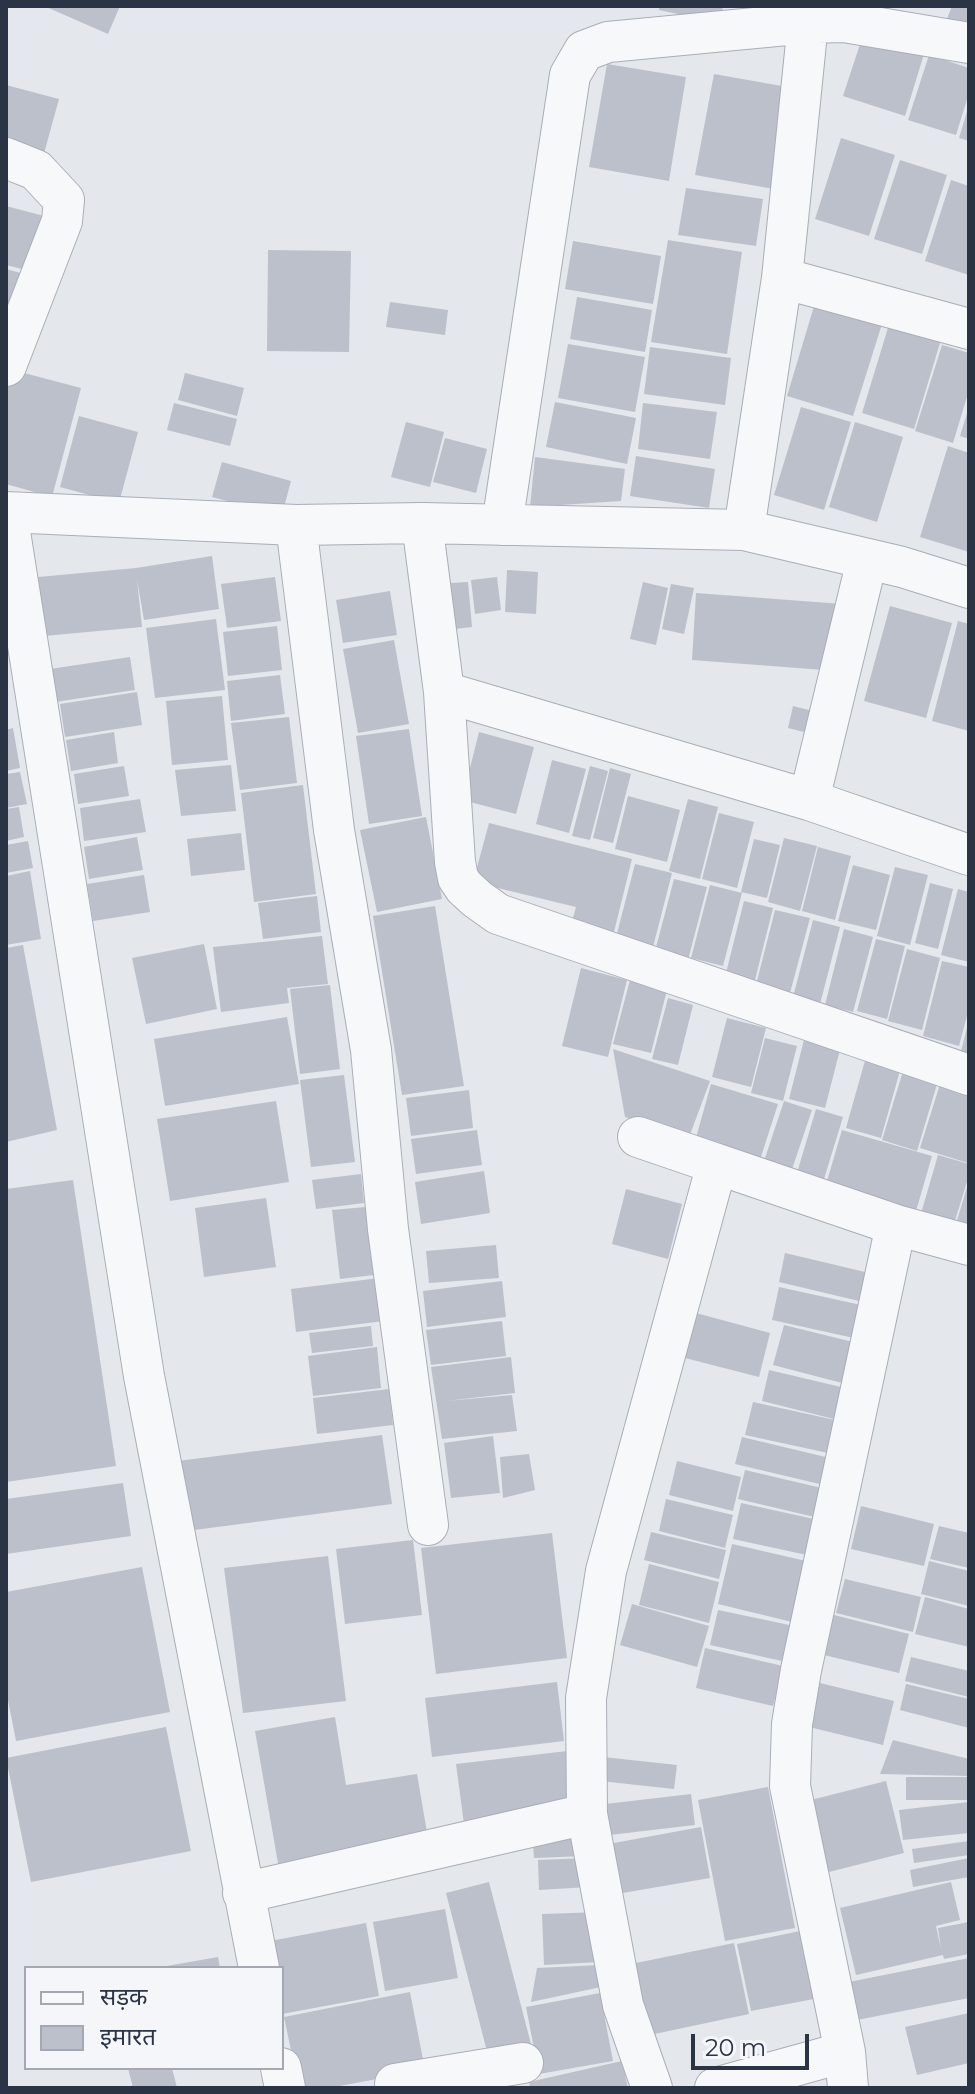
<!DOCTYPE html>
<meta charset="utf-8">
<style>
body{margin:0}
#map{position:relative;width:975px;height:2094px;overflow:hidden;background:#e4e7ec;font-family:Montserrat,"Noto Sans Devanagari",sans-serif}
canvas{display:block}
.frame{position:absolute;inset:0;border:8px solid #2b3445;pointer-events:none}
.legend{position:absolute;left:24px;top:1966px;width:260px;height:104px;box-sizing:border-box;background:#f4f6f9;border:2px solid #a4a8b1;margin:0;padding:10px 14px;list-style:none;font-size:24px;color:#2b3445}
.legend li{display:flex;align-items:center;gap:16px;height:40px}
.legend b{width:40px;border:2px solid #a4a8b1}
.scale{position:absolute;left:691px;top:2034px;width:118px;height:36px;box-sizing:border-box;border:4px solid #2b3445;border-top:0;padding-left:10px;font-size:24px;line-height:28px;white-space:nowrap;color:#2b3445;-webkit-text-stroke:6px #f4f6f9;paint-order:stroke}
</style>
<div id="map">
<canvas width="975" height="2094"></canvas>
<div class="frame"></div>
<ul class="legend">
<li><b style="height:10px;background:#f7f8fa"></b>सड़क</li>
<li><b style="height:22px;background:#bbc0ca"></b>इमारत</li>
</ul>
<div class="scale">20 m</div>
</div>
<script>
const ctx = document.querySelector('canvas').getContext('2d');
ctx.lineJoin = 'round';
function paint(path, color) { ctx.fillStyle = color; ctx.fill(path, 'evenodd'); }
const toPath = rows => new Path2D(rows.map(r => 'M' + r).join(''));
function trace(path, color, width, dash) { ctx.strokeStyle = color; ctx.lineWidth = width; ctx.lineCap = dash ? 'butt' : 'round'; ctx.setLineDash(dash || []); ctx.stroke(path); }
paint(toPath([
 [44,6,120,6,108,34],
 [659,6,723,6,720,23,659,10],
 [952,6,969,6,969,36,943,29],
 [863,35,924,54,905,116,843,96],
 [929,55,969,68,969,93,956,135,908,120],
 [607,64,686,77,669,181,589,167],
 [714,74,793,88,774,189,695,175],
 [6,85,59,99,43,157,6,143],
 [968,108,969,108,969,141,959,138],
 [841,138,895,155,869,236,815,219],
 [900,160,947,175,922,254,874,239],
 [951,180,969,186,969,275,925,261],
 [686,188,763,199,756,246,678,235],
 [6,206,48,217,34,272,6,265],
 [668,240,742,252,727,354,651,342],
 [573,241,661,256,653,304,565,289],
 [268,250,351,251,349,352,267,351],
 [6,269,28,275,20,305,6,302],
 [577,297,652,310,645,352,570,339],
 [390,302,448,310,445,335,386,327],
 [815,303,882,324,853,416,787,396],
 [891,318,943,333,914,429,862,413],
 [568,344,645,357,635,412,558,398],
 [942,345,969,353,969,390,953,443,915,431],
 [650,347,731,358,725,405,644,394],
 [9,369,81,388,52,497,6,484,6,380],
 [185,373,244,388,237,416,178,400],
 [555,402,636,418,627,464,546,447],
 [174,403,237,419,230,446,167,430],
 [643,403,717,412,710,459,638,449],
 [801,407,851,422,824,510,774,495],
 [968,410,969,410,969,439,960,436],
 [79,416,138,432,119,503,60,487],
 [406,422,444,432,430,487,391,477],
 [855,422,903,437,877,522,829,507],
 [445,438,487,449,476,493,433,482],
 [948,446,969,453,969,552,920,537],
 [636,456,715,469,709,508,630,496],
 [535,457,625,469,621,501,530,507],
 [222,462,291,481,282,515,212,497],
 [212,556,219,609,144,620,137,579,142,627,44,636,38,577,136,568],
 [507,570,538,572,536,614,505,612],
 [275,577,281,621,227,628,221,584],
 [497,577,501,610,475,614,471,580],
 [468,582,472,627,437,631,433,584],
 [643,582,668,588,656,645,630,639],
 [671,584,694,588,684,634,662,629],
 [390,591,397,635,343,643,336,600],
 [696,593,842,604,837,671,692,660],
 [890,606,952,623,926,718,864,701],
 [216,619,225,690,155,698,146,628],
 [958,621,969,624,969,731,932,721],
 [277,626,282,670,228,676,223,632],
 [394,640,409,724,358,733,343,649],
 [130,657,135,690,55,702,50,669],
 [280,675,285,714,231,721,227,681],
 [137,692,142,725,65,737,60,704],
 [222,696,228,760,172,765,166,701],
 [793,706,817,712,812,734,788,728],
 [289,717,297,783,240,790,231,723],
 [13,728,20,768,6,771,6,730],
 [409,729,422,816,369,824,356,736],
 [114,732,118,763,71,771,66,740],
 [479,732,534,747,516,814,462,800],
 [552,760,586,769,569,833,536,824],
 [231,765,236,811,181,816,175,770],
 [124,766,129,796,78,804,74,774],
 [590,766,608,771,590,840,572,836],
 [610,768,631,774,613,843,593,838],
 [20,772,27,804,6,808,6,774],
 [303,785,316,894,254,902,241,793],
 [628,796,680,810,667,862,615,849],
 [140,799,146,832,84,841,80,808],
 [688,799,718,807,700,879,669,871],
 [19,807,24,837,6,841,6,809],
 [719,813,754,822,737,888,702,879],
 [426,817,442,899,377,912,360,830],
 [489,823,632,859,613,936,571,925,576,907,473,882],
 [241,833,245,870,191,876,187,839],
 [137,837,143,870,89,879,84,847],
 [784,838,817,846,800,911,768,902],
 [754,839,780,845,767,898,741,892],
 [28,841,33,868,6,873,6,845],
 [818,847,851,856,835,920,802,911],
 [635,864,672,873,652,951,615,941],
 [853,865,890,875,876,930,838,921],
 [895,867,928,875,910,945,877,936],
 [30,871,41,939,6,945,6,876],
 [144,875,150,912,93,921,87,884],
 [674,879,707,887,687,964,654,955],
 [930,883,953,889,938,949,915,943],
 [710,885,742,893,723,966,691,958],
 [958,889,969,892,969,962,941,955],
 [317,896,321,932,263,939,258,903],
 [744,901,773,908,754,984,725,977],
 [435,906,464,1086,402,1095,373,916],
 [775,910,810,918,790,993,756,985],
 [813,920,840,927,820,1004,793,997],
 [844,929,873,937,853,1012,825,1005],
 [322,936,328,984,287,988,289,1003,221,1012,213,947],
 [876,939,905,946,887,1019,857,1011],
 [204,944,217,1009,146,1024,132,958],
 [23,945,57,1130,6,1142,6,948],
 [907,949,940,958,922,1030,888,1021],
 [942,961,969,967,969,1008,959,1046,923,1036],
 [581,968,627,980,608,1057,562,1046],
 [630,980,667,990,651,1053,613,1044],
 [330,985,340,1069,300,1074,290,989],
 [668,998,693,1005,678,1065,652,1059],
 [287,1017,299,1084,165,1106,154,1039],
 [727,1018,766,1028,751,1087,712,1077],
 [968,1024,969,1024,969,1053,961,1051],
 [807,1028,843,1038,825,1108,789,1099],
 [765,1038,797,1046,783,1101,751,1093],
 [613,1049,710,1081,688,1140,625,1117],
 [866,1057,901,1067,881,1138,846,1128],
 [903,1071,938,1081,917,1151,882,1140],
 [344,1075,355,1162,311,1167,300,1080],
 [711,1084,778,1104,758,1166,694,1145],
 [940,1084,969,1093,968,1163,920,1148],
 [469,1090,473,1128,411,1136,406,1098],
 [276,1101,289,1182,170,1201,157,1119],
 [784,1101,812,1110,787,1184,759,1176],
 [816,1109,843,1117,820,1192,794,1183],
 [477,1130,482,1165,416,1174,411,1139],
 [842,1130,932,1156,912,1225,822,1198],
 [938,1155,969,1164,969,1175,950,1237,917,1227],
 [484,1171,490,1213,421,1224,415,1182],
 [361,1174,364,1203,316,1209,312,1180],
 [73,1180,116,1466,6,1482,6,1189],
 [968,1184,969,1184,969,1242,952,1237],
 [626,1189,682,1204,668,1259,612,1244],
 [266,1198,276,1267,204,1277,195,1208],
 [366,1207,374,1275,340,1279,332,1210],
 [496,1245,499,1278,429,1283,426,1251],
 [785,1253,865,1272,859,1301,779,1282],
 [379,1278,384,1321,296,1332,291,1289],
 [502,1281,506,1317,427,1327,423,1291],
 [779,1287,870,1307,863,1340,772,1320],
 [696,1313,770,1333,759,1377,685,1358],
 [502,1321,506,1356,431,1365,426,1330],
 [784,1325,853,1342,842,1383,773,1365],
 [371,1326,373,1346,312,1353,309,1333],
 [377,1347,381,1388,313,1396,308,1356],
 [511,1357,515,1393,446,1401,512,1395,517,1431,442,1439,431,1367],
 [769,1370,841,1387,834,1419,762,1401],
 [389,1389,393,1425,317,1434,313,1398],
 [753,1402,835,1420,828,1453,745,1435],
 [382,1435,392,1504,187,1531,178,1461],
 [493,1436,500,1493,451,1498,444,1443],
 [742,1437,834,1459,828,1486,735,1464],
 [529,1454,535,1490,503,1498,500,1457],
 [677,1461,741,1477,733,1511,669,1495],
 [745,1470,830,1490,823,1519,738,1499],
 [123,1483,131,1536,6,1554,6,1499],
 [666,1499,733,1515,725,1548,659,1531],
 [741,1503,823,1521,816,1557,733,1539],
 [861,1506,934,1524,924,1566,851,1549],
 [939,1526,969,1533,969,1568,930,1559],
 [651,1532,726,1550,719,1579,644,1560],
 [552,1533,567,1658,436,1674,421,1548],
 [413,1540,422,1615,345,1624,336,1549],
 [732,1544,806,1561,792,1622,718,1604],
 [328,1556,346,1701,243,1713,224,1568],
 [929,1561,969,1571,969,1606,921,1594],
 [649,1564,719,1582,709,1623,639,1605],
 [142,1567,170,1712,16,1741,6,1690,6,1592],
 [845,1579,921,1597,913,1632,836,1613],
 [925,1597,969,1609,969,1647,915,1634],
 [632,1604,709,1626,697,1667,620,1645],
 [718,1610,799,1627,791,1663,710,1645],
 [834,1615,909,1634,899,1673,824,1655],
 [705,1648,783,1666,773,1706,696,1688],
 [911,1657,969,1671,969,1697,905,1681],
 [557,1682,564,1741,432,1757,425,1698],
 [820,1683,894,1701,883,1745,809,1727],
 [906,1684,969,1699,969,1728,900,1710],
 [335,1717,346,1785,417,1774,429,1844,279,1869,255,1731],
 [166,1727,191,1851,31,1882,6,1758],
 [893,1740,969,1759,969,1776,880,1774],
 [576,1750,583,1809,464,1824,456,1764],
 [594,1756,677,1765,674,1789,591,1780],
 [906,1777,969,1777,969,1800,906,1800],
 [886,1781,904,1853,813,1876,795,1804],
 [768,1787,795,1928,725,1941,698,1800],
 [691,1794,695,1825,601,1836,597,1805],
 [969,1802,969,1833,903,1840,899,1810],
 [701,1827,710,1878,611,1895,603,1845],
 [584,1828,585,1856,534,1858,532,1830],
 [969,1841,969,1855,914,1863,912,1849],
 [587,1858,588,1887,539,1890,538,1860],
 [969,1858,969,1877,913,1887,910,1870],
 [489,1882,532,2048,489,2059,446,1893],
 [951,1882,960,1920,936,1926,941,1949,938,1928,969,1922,969,1954,944,1959,943,1955,856,1975,840,1908],
 [445,1909,458,1978,385,1991,373,1922],
 [602,1912,600,1962,544,1965,542,1914],
 [366,1923,379,1996,282,2014,282,1968,271,1968,265,1942],
 [805,1930,819,1998,751,2011,737,1944],
 [734,1943,749,2014,645,2036,631,1964],
 [218,1957,220,1968,167,1968,167,1966],
 [969,1958,969,1998,857,2020,849,1982],
 [600,1965,601,1987,531,2002,537,1968],
 [410,1992,425,2070,329,2088,299,2088,284,2017],
 [600,1993,613,2061,539,2074,526,2007],
 [969,2013,969,2063,917,2075,905,2027],
 [622,2061,628,2088,530,2088,529,2082],
 [128,2068,172,2068,177,2088,133,2088]
]), '#bbc0ca');
const minor = toPath([
 [6,158,36,170,64,200,62,221,6,366],
 [782,278,969,329],
 [6,512,296,525,422,523,744,530,902,567,969,588],
 [7,513,144,1376,259,1968],
 [422,523,444,692,809,800,969,855],
 [296,525,334,830,371,1050,388,1229,428,1525],
 [502,525,570,75,584,51,608,42,808,23,844,22,969,43],
 [744,530,782,278,808,23],
 [444,692,455,862,458,878,464,887,477,899,498,914,969,1075],
 [809,800,867,560],
 [638,1137,717,1164],
 [587,1814,586,1698,606,1571,717,1164,896,1225,969,1245],
 [243,1893,587,1814,623,2005,652,2088],
 [845,2052,790,1786,792,1724,801,1670,896,1225],
 [281,2068,285,2088],
 [395,2084,523,2063],
 [715,2088,845,2052,848,2088]
]);
trace(minor, '#a9aeb7', 42);
trace(minor, '#f7f8fa', 40);
</script>
